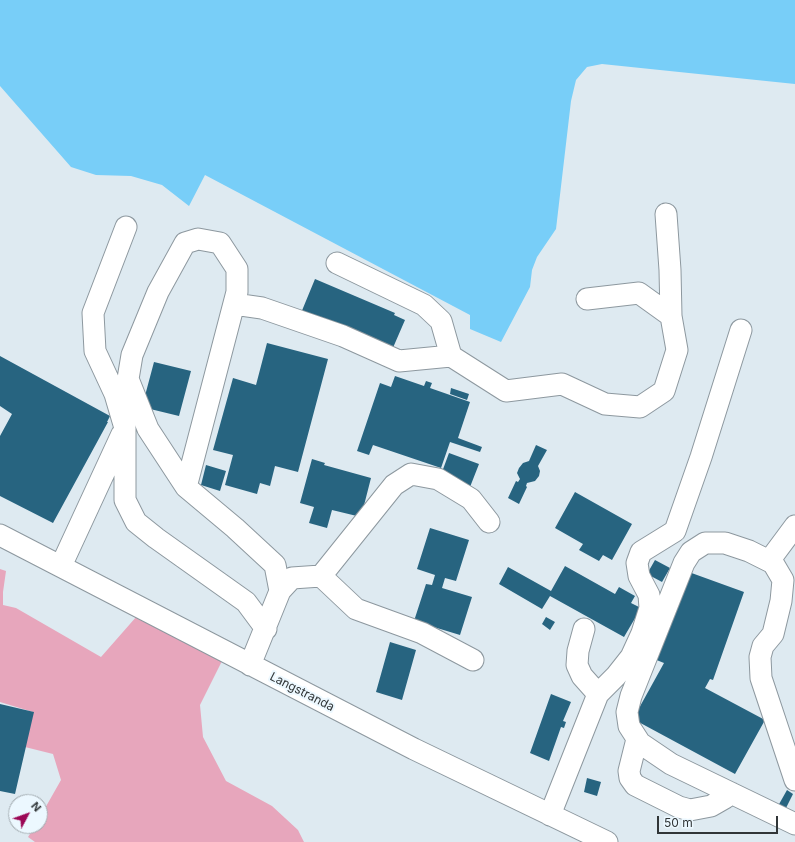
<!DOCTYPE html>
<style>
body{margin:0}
#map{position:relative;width:795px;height:842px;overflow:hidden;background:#deeaf1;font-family:Inter,sans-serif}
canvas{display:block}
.north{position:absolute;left:8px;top:794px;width:40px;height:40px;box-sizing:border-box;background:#ecf8ff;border:1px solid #a1aaaf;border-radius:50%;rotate:49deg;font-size:11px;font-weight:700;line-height:16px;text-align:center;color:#303537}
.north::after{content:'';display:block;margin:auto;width:14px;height:18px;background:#9b0856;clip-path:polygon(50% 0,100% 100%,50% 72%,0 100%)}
.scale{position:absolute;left:657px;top:816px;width:121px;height:18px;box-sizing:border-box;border:2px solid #303537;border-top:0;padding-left:5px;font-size:12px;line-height:14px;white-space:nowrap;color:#303537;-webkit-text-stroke:3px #ecf8ff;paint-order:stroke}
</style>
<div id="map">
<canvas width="795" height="842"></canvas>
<div class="north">N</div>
<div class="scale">50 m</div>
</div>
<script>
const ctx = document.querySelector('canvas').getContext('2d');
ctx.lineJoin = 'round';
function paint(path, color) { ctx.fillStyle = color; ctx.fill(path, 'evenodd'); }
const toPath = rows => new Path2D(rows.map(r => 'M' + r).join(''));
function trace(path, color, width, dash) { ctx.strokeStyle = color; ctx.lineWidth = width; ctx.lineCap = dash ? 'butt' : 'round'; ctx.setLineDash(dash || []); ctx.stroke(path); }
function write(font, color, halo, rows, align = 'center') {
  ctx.font = font + ' Inter,sans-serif'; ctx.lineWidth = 4; ctx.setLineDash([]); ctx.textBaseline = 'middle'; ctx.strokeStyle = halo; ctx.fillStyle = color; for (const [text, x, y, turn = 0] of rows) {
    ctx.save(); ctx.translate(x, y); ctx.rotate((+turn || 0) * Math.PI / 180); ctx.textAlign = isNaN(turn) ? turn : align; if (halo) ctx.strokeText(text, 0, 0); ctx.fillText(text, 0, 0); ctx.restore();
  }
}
paint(toPath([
 [0,569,6,571,3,592,3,605,16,608,101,657,144,608,226,653,200,705,203,737,226,781,272,806,298,830,304,842,35,842,28,837,35,826,40,826,40,817,61,780,53,754,25,747,33,712,0,702]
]), '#e7a6bc');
paint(toPath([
 [0,0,795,0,795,84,602,64,587,67,576,80,571,101,556,229,537,257,532,270,530,287,501,342,470,329,470,315,205,175,189,206,162,185,131,176,96,175,71,167,0,86]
]), '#78cef8');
paint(toPath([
 [315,279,395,313,394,315,405,320,392,350,301,313],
 [267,343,328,359,298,472,275,466,270,486,260,483,257,494,225,485,233,455,213,450,233,378,256,385],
 [0,356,110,416,107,422,108,422,53,523,0,496,0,436,12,414,0,406],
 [154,362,191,371,179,416,142,407],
 [395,376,424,386,426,381,432,383,430,388,470,402,458,438,482,447,480,452,450,442,441,468,373,445,369,455,357,451,380,383,391,387],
 [451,388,469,394,467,400,450,394],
 [536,445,547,450,538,466,540,471,539,476,535,481,527,483,526,486,527,487,519,504,508,498,516,481,518,482,520,479,517,473,519,468,523,463,529,461],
 [449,453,479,464,470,487,455,481,456,478,442,472],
 [312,459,325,463,324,465,371,478,361,517,332,510,327,528,309,523,314,507,300,503],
 [206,465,226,471,220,491,201,485],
 [575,492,632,524,612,560,603,555,599,561,579,550,583,544,555,528],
 [430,528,469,540,456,581,445,578,442,588,472,597,460,635,414,621,426,584,432,585,435,575,417,569],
 [655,560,670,568,662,582,647,574],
 [565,566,615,594,619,587,635,596,631,603,641,608,624,637,550,596,542,609,499,584,508,567,551,591],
 [686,571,744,592,713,680,710,679,705,688,765,720,735,774,633,719,664,663,654,659],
 [546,617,555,622,550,630,542,624],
 [390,642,416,650,402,700,376,692],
 [551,694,571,702,563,721,566,722,564,728,561,727,549,761,530,753],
 [0,704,34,712,15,794,0,791],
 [587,778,601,782,597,796,584,792],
 [787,790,793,794,785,810,778,806]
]), '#276480');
const minor = toPath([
 [666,214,670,270,671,316],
 [126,227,93,313,95,351,115,394,125,428,125,500,136,522,156,538,246,602,266,629],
 [337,263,424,305,441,321,451,356,506,391,562,384,605,404,640,407,664,391,677,350,671,316,639,293,587,299],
 [234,304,262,308,343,336,399,361,451,356],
 [186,487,237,292,237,269,220,243,198,239,185,243,158,292,132,355,128,379,148,429,186,487,235,528,275,565,280,591],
 [0,535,414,749,607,842],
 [769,561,795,526],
 [61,566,122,434],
 [321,576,394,485,411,474,438,479,471,499,489,522],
 [584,629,578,651,577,665,582,676,598,694],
 [250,665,280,591,292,578,321,576,356,609,422,633,473,660],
 [637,739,629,771,630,778,635,785,679,807,690,810,711,806,725,798,731,793],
 [795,780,761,678,760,657,763,646,773,634,781,601,783,580,773,563,749,551,725,543,705,543,691,552,684,563,631,696,627,712,629,726,640,743,671,764,795,824],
 [550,815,598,694,616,676,631,657,642,633,650,608,649,595,639,576,637,563,641,552,675,531,701,457,741,330]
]);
trace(minor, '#8d989f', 23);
trace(minor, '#fff', 21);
write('12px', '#303537', '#ecf8ff', [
 ["Langstranda",302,692,27]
]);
</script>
